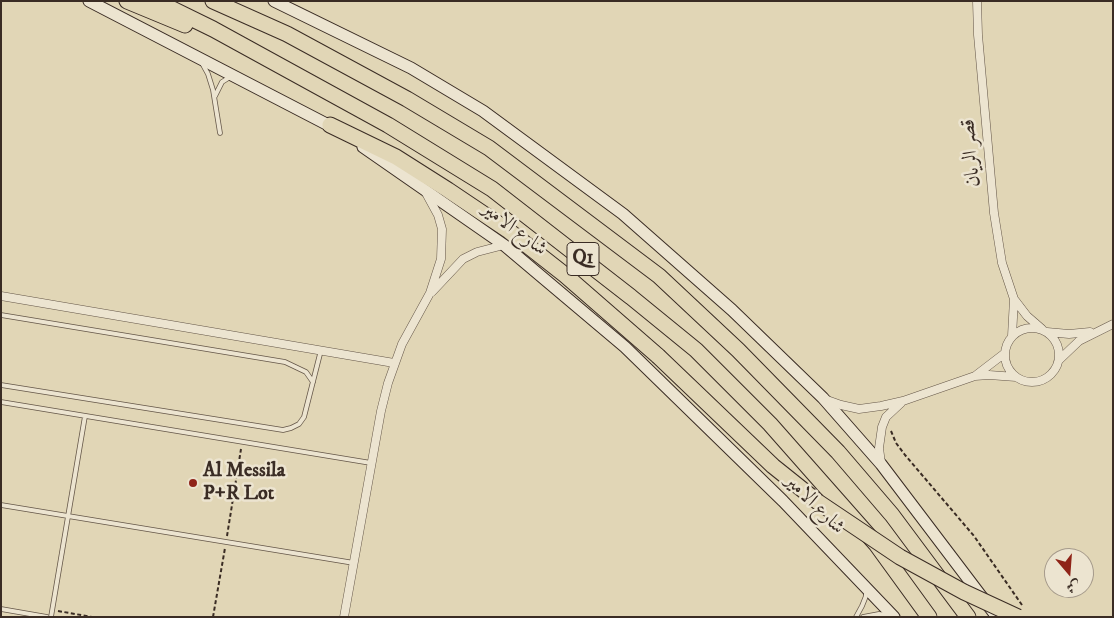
<!DOCTYPE html>
<html>
<head>
<meta charset="utf-8">
<style>
  body { margin:0 }
  #map { position:relative; width:1114px; height:618px; overflow:hidden; background:#e1d6b6; font-family:"IM FELL DW Pica",Amiri,serif }
  canvas { display:block }
  .frame { position:absolute; inset:0; border:2px solid #3a2c24; pointer-events:none }
  .north { position:absolute; left:1044px; top:548px; width:50px; height:50px; box-sizing:border-box; background:#ece4d0; border:1px solid #a59a8b; border-radius:50%; rotate:162deg; font-size:14px; font-weight:700; line-height:20px; text-align:center; color:#3a2c24 }
  .north::after { content:''; display:block; margin:auto; width:18px; height:22px; background:#8f2418; clip-path:polygon(50% 0,100% 100%,50% 72%,0 100%) }
</style>
</head>
<body>
<div id="map">
<canvas width="1114" height="618"></canvas>
<div class="frame"></div>
<div class="north">ش</div>
</div>
<script>
const c = document.querySelector('canvas').getContext('2d');
c.lineJoin = 'round';
function shape(rows) {
  const path = new Path2D();
  for (const r of rows) {
    if (r.length === 3) {
      path.moveTo(r[0] + r[2], r[1]);
      path.arc(r[0], r[1], r[2], 0, 2 * Math.PI);
      continue;
    }
    path.moveTo(r[0], r[1]);
    for (let i = 2; i < r.length; i += 2) path.lineTo(r[i], r[i + 1]);
  }
  return path;
}
function strokePath(path, color, width, dash) {
  c.strokeStyle = color;
  c.lineWidth = width;
  c.lineCap = dash ? 'butt' : 'round';
  c.setLineDash(dash || []);
  c.stroke(path);
}
function write(font, color, halo, rows, align = 'center') {
  c.font = font + ' "IM FELL DW Pica",Amiri,serif';
  c.lineWidth = 5;
  c.setLineDash([]);
  c.textBaseline = 'middle';
  c.strokeStyle = halo;
  c.fillStyle = color;
  for (const [text, x, y, turn = 0] of rows) {
    c.save();
    c.translate(x, y);
    c.rotate((+turn || 0) * Math.PI / 180);
    c.textAlign = isNaN(turn) ? turn : align;
    if (halo) c.strokeText(text, 0, 0);
    c.fillText(text, 0, 0);
    c.restore();
  }
}
const path = shape([
  [891,431,896,443,905,455,974,536,1022,605],
  [227,536,241,449],
  [58,611,92,617],
  [213,617,225,548]
]);
const lane = shape([
  [202,63,208,74,213,90,220,133],
  [215,96,222,82,230,77],
  [1,315,285,362,306,372,313,382],
  [1,385,283,430,291,428,299,424,304,417,321,350],
  [1,402,371,463],
  [1,505,354,563],
  [1,609,47,617],
  [51,617,85,416],
  [856,617,862,606,866,596,866,593],
  [863,617,879,614,888,615]
]);
const street = shape([
  [977,1,978,35,994,213,1002,263,1014,299,1027,316,1042,329],
  [432,292,463,259,477,252,504,245],
  [1,296,394,363],
  [1032,355,27],
  [1047,332,1069,334,1090,332],
  [1012,336,1014,299],
  [1059,360,1079,341,1113,324],
  [975,376,1005,353],
  [827,400,841,405,859,409,881,406,903,401,975,376,989,375,1016,377],
  [881,463,879,448,882,427,886,417,901,403],
  [344,617,381,411,388,383,402,344,430,293,441,259,442,229,438,215,426,193]
]);
const secondary = shape([
  [89,1,336,129],
  [274,1,411,68,483,111,623,214,732,310,823,398,881,464,997,617],
  [363,147,504,245,625,347,783,501,894,617]
]);
const highway = shape([
  [127,1,185,25],
  [156,1,213,29,388,125,492,189,631,297,696,350,770,424,876,544,929,617],
  [213,1,287,34,407,99,489,148,659,276,738,350,838,452,892,515,968,617],
  [330,125,396,157,448,190,509,231,565,275,658,356]
]);
const highwayBridge = shape([
  [658,356,773,466,818,502,900,557,964,592,1018,617]
]);
const markers = [
  [193,483,5,"#8f2418"]
];
const shields = [
  [583,259,32]
];
const shieldNames = [
  ["Q1",583,259]
];
const streetNames = [
  ["قصر الريان",972,153,-95],
  ["شارع الامير",514,230,37],
  ["شارع الامير",814,505,45]
];
const poiNames = [
  ["Al Messila",203,472],
  ["P+R Lot",203,495]
];
strokePath(lane, '#645648', 5.5);
strokePath(street, '#645648', 9);
strokePath(secondary, '#3a2c24', 13);
strokePath(highway, '#3a2c24', 17);
strokePath(path, '#3a2c24', 2, [4, 2.5]);
strokePath(lane, '#ece4d0', 4);
strokePath(street, '#ece4d0', 8);
strokePath(secondary, '#ece4d0', 11);
strokePath(highway, '#e1d6b6', 15);
strokePath(highwayBridge, '#3a2c24', 17, []);
strokePath(highwayBridge, '#e1d6b6', 15);
for (const [x, y, r, color] of markers) {
  const dot = new Path2D();
  dot.arc(x, y, r, 0, 2 * Math.PI);
  c.fillStyle = color;
  c.fill(dot);
  strokePath(dot, '#ece4d0', 2);
}
for (const [x, y, w] of shields) {
  const box = new Path2D();
  box.roundRect(x - w / 2, y - 16.5, w, 33, 4);
  c.fillStyle = '#ece4d0';
  c.fill(box);
  strokePath(box, '#3a2c24', 1);
}
write('bold 19px', '#3a2c24', null, shieldNames);
write('20px', '#3a2c24', '#ece4d0', streetNames);
write('bold 20px', '#3a2c24', '#ece4d0', poiNames, 'left');
</script>
</body>
</html>
